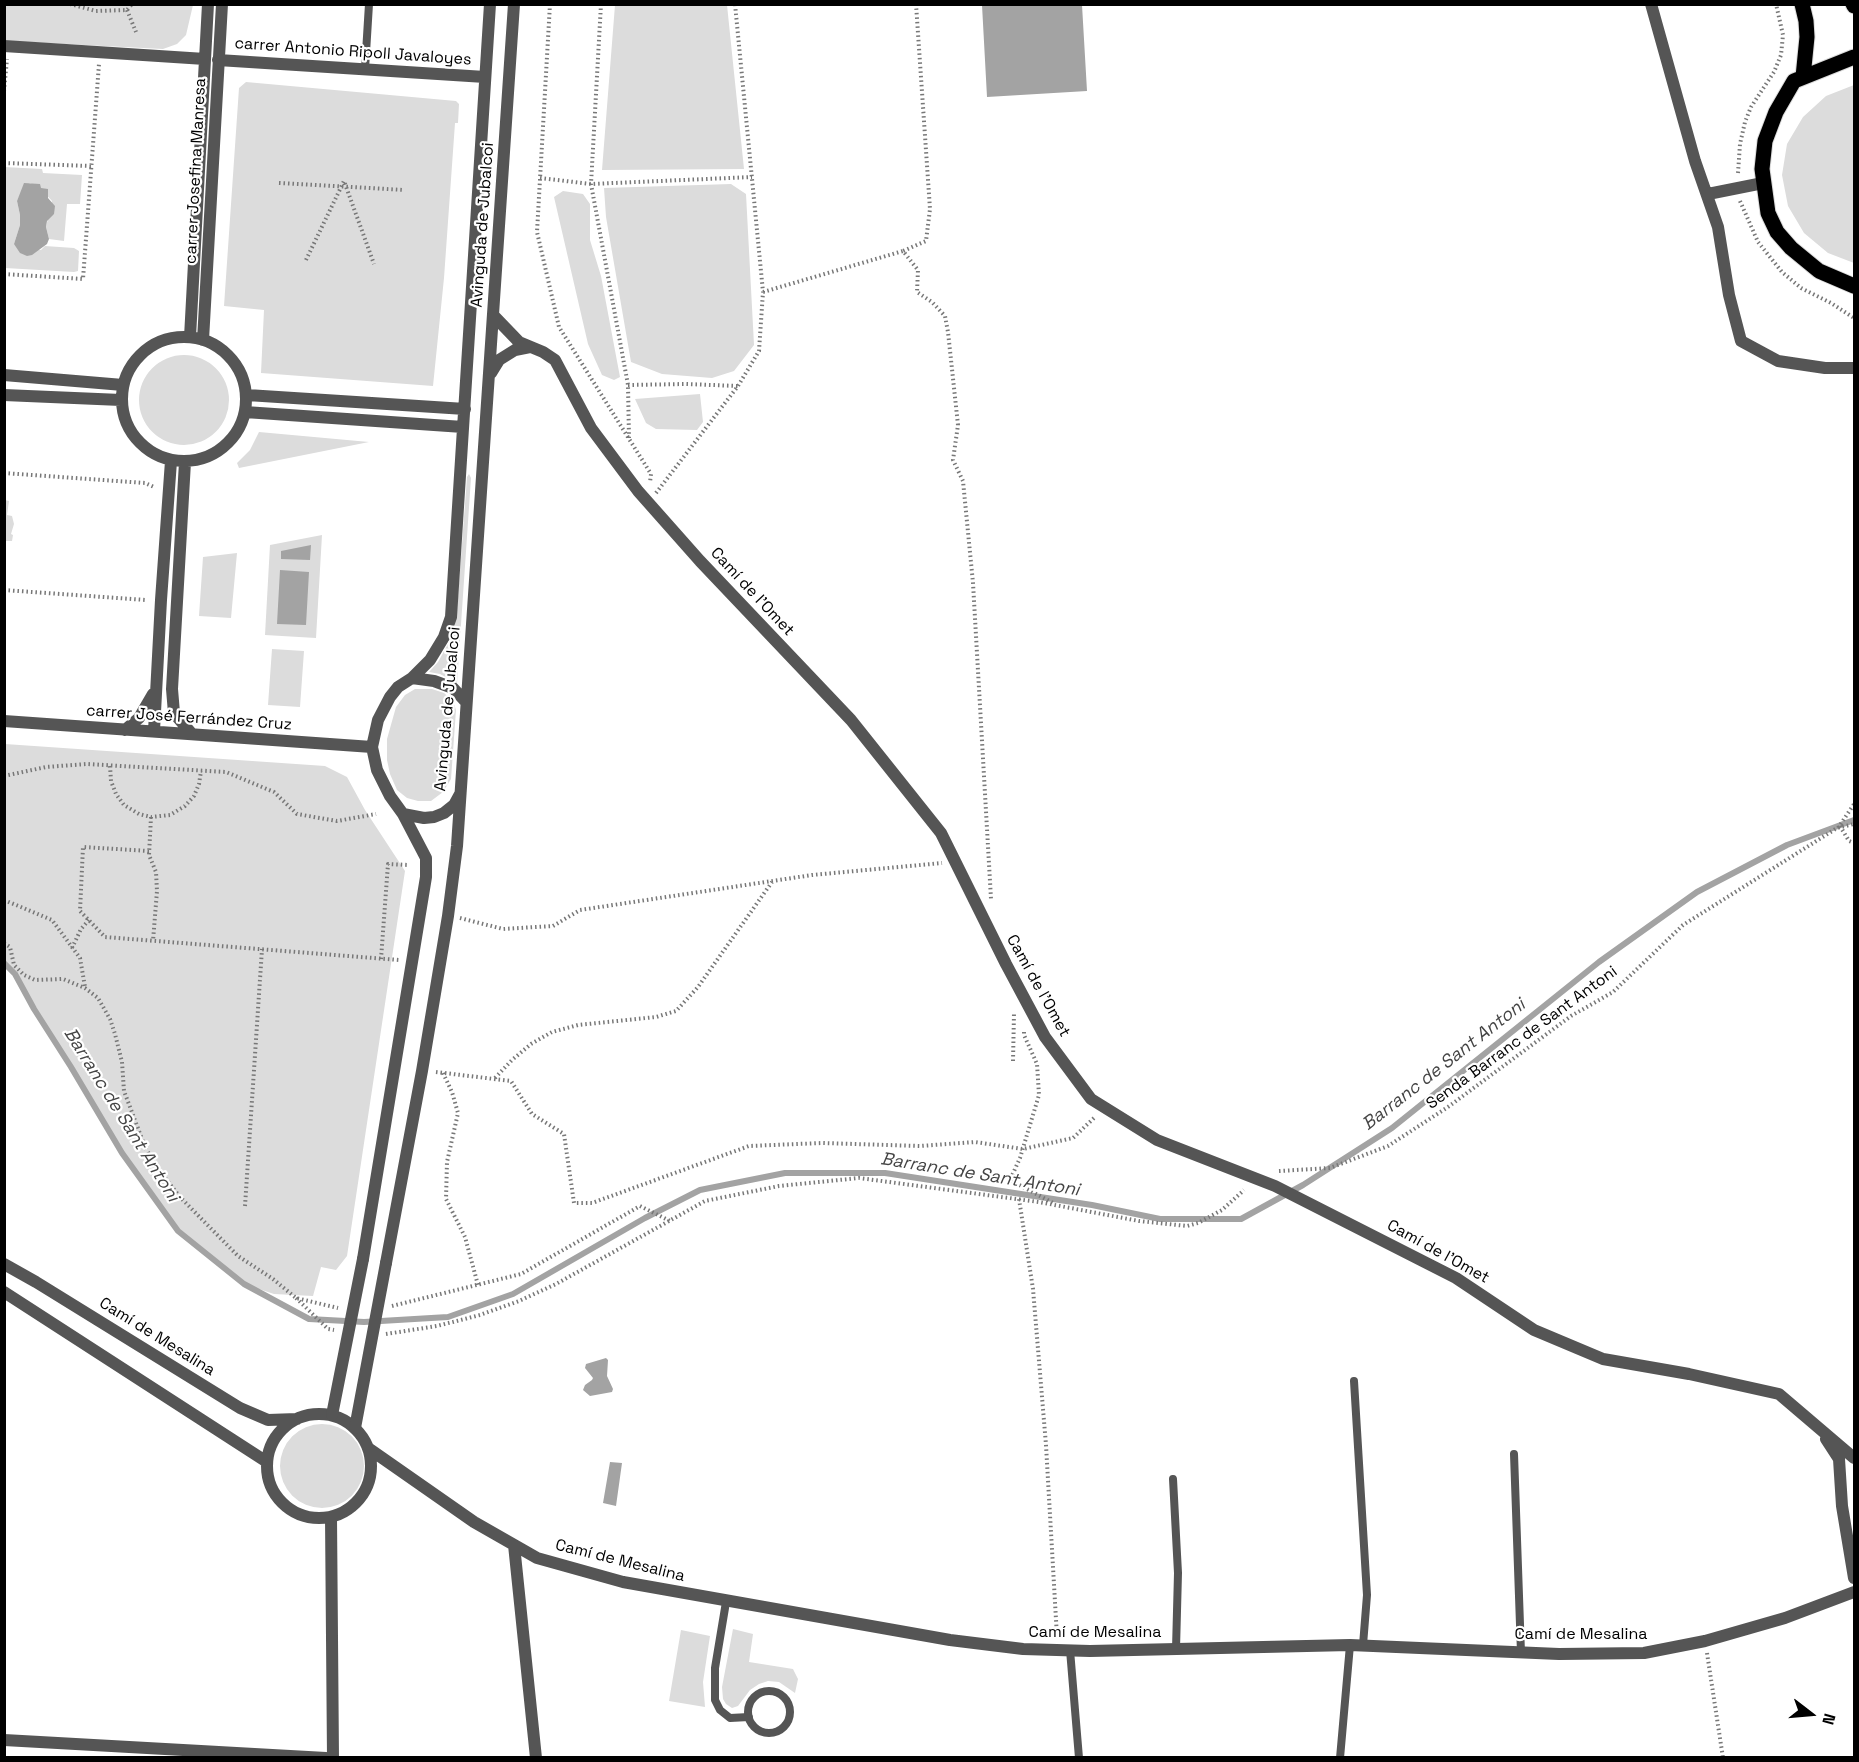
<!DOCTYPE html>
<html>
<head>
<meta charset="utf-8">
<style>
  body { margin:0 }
  #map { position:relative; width:1859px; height:1762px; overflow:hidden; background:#fff; font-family:"Space Grotesk",sans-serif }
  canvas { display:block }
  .frame { position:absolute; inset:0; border:6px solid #000; pointer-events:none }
  .north { position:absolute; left:1781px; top:1684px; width:60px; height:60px; -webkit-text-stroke:4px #fff; paint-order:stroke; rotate:106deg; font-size:16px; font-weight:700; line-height:24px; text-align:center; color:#000 }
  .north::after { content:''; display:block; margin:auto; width:21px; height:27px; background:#000; clip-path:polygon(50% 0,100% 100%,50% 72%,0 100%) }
</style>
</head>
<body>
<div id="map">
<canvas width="1859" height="1762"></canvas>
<div class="frame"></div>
<div class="north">N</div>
</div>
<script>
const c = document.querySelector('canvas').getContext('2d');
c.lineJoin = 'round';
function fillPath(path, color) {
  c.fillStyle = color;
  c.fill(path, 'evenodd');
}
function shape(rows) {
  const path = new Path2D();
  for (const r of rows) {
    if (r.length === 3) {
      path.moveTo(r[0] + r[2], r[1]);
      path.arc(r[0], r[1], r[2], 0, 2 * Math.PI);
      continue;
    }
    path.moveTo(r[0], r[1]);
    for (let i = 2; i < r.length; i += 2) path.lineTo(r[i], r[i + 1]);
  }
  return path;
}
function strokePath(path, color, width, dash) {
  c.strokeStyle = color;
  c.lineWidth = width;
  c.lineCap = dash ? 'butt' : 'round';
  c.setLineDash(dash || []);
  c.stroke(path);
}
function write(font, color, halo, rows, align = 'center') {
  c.font = font + ' "Space Grotesk",sans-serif';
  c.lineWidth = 4.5;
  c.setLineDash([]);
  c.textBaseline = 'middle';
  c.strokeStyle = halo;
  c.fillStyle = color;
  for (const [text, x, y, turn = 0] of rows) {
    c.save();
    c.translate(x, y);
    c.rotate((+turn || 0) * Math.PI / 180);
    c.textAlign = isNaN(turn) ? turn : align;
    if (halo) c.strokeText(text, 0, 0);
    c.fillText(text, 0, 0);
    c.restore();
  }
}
const green = shape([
  [4,5,193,5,186,35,177,44,163,49,5,41],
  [615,5,727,5,744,169,602,170],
  [246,82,456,101,459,104,458,123,455,123,444,278,433,386,261,373,264,310,224,306,239,88],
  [1854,85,1854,263,1828,253,1804,233,1788,206,1782,175,1787,144,1803,117,1826,96],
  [4,167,42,169,43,173,82,175,80,204,67,204,64,241,49,239,46,227,52,201,41,189,30,183,23,189,17,201,20,215,20,225,14,244,41,250,45,246,74,248,79,251,78,271,74,272,5,268],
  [731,184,746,194,754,345,734,371,712,378,662,374,631,362,606,217,604,188],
  [563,191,583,194,590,204,590,240,601,276,620,377,614,380,602,375,588,344,554,197],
  [184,400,45],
  [700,394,703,422,697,430,656,429,646,423,635,399],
  [259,432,369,442,239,468,237,463,250,450],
  [469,474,471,478,457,683,440,674,429,672,438,662,453,635,457,611,467,477],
  [5,500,9,501,7,515,12,516,14,524,11,534,13,535,12,541,5,541],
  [322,535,316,638,265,635,270,545],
  [237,553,231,618,199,616,203,557],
  [272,649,304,651,300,707,268,705],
  [415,689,432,689,444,693,453,701,456,710,451,779,443,792,431,801,418,801,407,798,397,790,390,774,387,760,387,739,396,707,405,695],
  [5,744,325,766,347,777,365,810,405,871,347,1256,336,1270,321,1267,313,1296,274,1294,244,1284,178,1231,122,1153,71,1067,34,1009,15,974,5,963],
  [322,1466,42],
  [733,1629,753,1634,749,1662,793,1669,798,1679,795,1693,779,1682,768,1681,759,1684,750,1690,738,1706,732,1708,726,1704,723,1699,722,1687],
  [681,1630,710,1636,703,1682,705,1707,669,1701]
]);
const water = shape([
  [982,5,1082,5,1087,91,987,97],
  [24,183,40,184,41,188,48,189,48,198,55,206,54,214,47,221,46,227,49,239,47,244,32,255,27,256,20,253,14,244,20,225,20,215,17,201],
  [311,545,310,560,281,559,281,551],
  [280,570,309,572,306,625,277,624],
  [606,1358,608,1360,607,1376,613,1389,612,1392,590,1396,583,1390,585,1385,592,1380,593,1378,585,1368,586,1364],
  [610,1462,622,1463,616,1506,603,1503]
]);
const stream = shape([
  [4,963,15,974,34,1009,71,1067,122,1153,178,1231,244,1284,309,1319,364,1322,448,1317,513,1294,645,1218,700,1190,785,1173,885,1173,1092,1205,1160,1219,1241,1219,1303,1185,1392,1128,1599,962,1697,892,1787,845,1854,820]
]);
const path = shape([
  [70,4,96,11,127,10,132,4],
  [550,4,537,232,559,327,651,474,650,482],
  [601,4,591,184,628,385,629,438],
  [916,4,930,209,926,241,903,251,918,270,917,292,932,302,945,316,948,332,958,425,953,460,963,481,973,583,991,899],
  [127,10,136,32],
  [4,91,7,59],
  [4,163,91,166],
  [1738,173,1740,144,1745,122,1751,107,1774,72,1781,55,1783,35,1776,4],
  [540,178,591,184,752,177],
  [279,183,404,190],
  [1740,201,1758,242,1782,272,1801,288,1831,303,1854,318],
  [306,260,344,181,374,264],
  [4,274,83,279,99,64],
  [763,292,903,251],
  [628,385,686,384,738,386],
  [4,473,145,483,154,487],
  [656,493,738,386,759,351,763,292,735,4],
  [4,590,146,600],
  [110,766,111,781,116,794,124,805,139,814,151,817,170,815,185,806,194,796,199,784,201,771],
  [4,776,46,767,87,764,226,772,274,792,297,814,337,821,376,814],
  [151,817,149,855,156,872,157,891,153,941],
  [1840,826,1849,841,1854,843],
  [1838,828,1854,804],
  [149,851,83,847,80,911,105,937,399,960],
  [4,900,52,920,80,958,85,987],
  [460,918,503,929,553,926,580,910,812,875,942,863],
  [4,943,10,947,14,965,24,975,35,980,63,979,85,988,98,998,110,1019,115,1034,122,1062,124,1091,145,1147,158,1169,180,1197,238,1256,273,1279,296,1298,338,1308],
  [72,948,81,929,89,920],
  [381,959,388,864,409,865],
  [1024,1032,1024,1035,1037,1064,1039,1095,1020,1158,1010,1180,1055,1204],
  [1013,1061,1014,1013],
  [436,1072,511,1081,532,1114,564,1134,574,1203,592,1203,749,1146,822,1143,920,1146,975,1142,1023,1149,1073,1138,1094,1118],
  [443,1073,452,1092,458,1113,447,1162,446,1199,465,1237,478,1285],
  [495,1078,512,1060,531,1044,552,1032,578,1025,656,1017,676,1011,698,987,772,882],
  [1279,1171,1330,1168,1388,1146,1448,1107,1571,1016,1613,992,1683,925,1837,828,1854,824],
  [1019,1199,1033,1289,1046,1445,1057,1637],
  [245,1206,262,949],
  [296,1298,328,1329,334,1330],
  [392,1306,521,1274,640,1206,670,1221],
  [386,1334,437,1326,480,1315,519,1301,556,1284,705,1201,779,1186,859,1178,1039,1202,1139,1221,1187,1226,1198,1223,1222,1210,1244,1190],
  [1707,1653,1723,1758]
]);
const service = shape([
  [365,69,369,4],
  [1354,1381,1367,1595,1363,1645],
  [1514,1454,1521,1653],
  [1173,1479,1178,1573,1176,1649],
  [726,1602,715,1668,715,1700,720,1710,730,1718,749,1717],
  [1070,1650,1079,1758],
  [769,1712,21],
  [1340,1758,1350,1645]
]);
const minor = shape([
  [1651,4,1695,161,1718,227,1729,295,1741,341,1778,361,1825,368,1854,368],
  [4,46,205,59],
  [218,60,485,77],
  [1708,194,1763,183],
  [493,315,519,342,543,352,555,360,591,428,638,491,700,561,851,720,941,833,1006,964,1045,1037,1091,1099,1157,1140,1275,1186,1456,1278,1534,1330,1603,1359,1689,1374,1779,1394,1854,1458],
  [184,399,62],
  [190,337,208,4],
  [203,340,222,4],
  [491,373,499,360,515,350,530,347],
  [4,375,123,385],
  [4,395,121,400],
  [247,395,465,409],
  [245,412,463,427],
  [185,462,172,689,174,713,191,733],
  [412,678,434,681,453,688,466,702],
  [4,721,372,747],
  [125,730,139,718,153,694],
  [154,731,161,600,171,461],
  [460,794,454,805,444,813,434,817,424,818,403,814,390,796,377,770,372,747,378,720,390,697,398,687,412,678,430,660,444,637,451,617,490,4],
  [363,1259,426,877,426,858,403,814],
  [386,1263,422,1071,448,916,457,846,514,4],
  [4,1264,36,1282,240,1408,268,1420,297,1419],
  [4,1292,267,1462],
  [319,1466,52],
  [1826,1439,1839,1459,1842,1506,1854,1578],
  [368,1448,474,1522,537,1558,623,1582,950,1640,1023,1649,1090,1651,1350,1645,1559,1654,1644,1653,1705,1641,1785,1618,1854,1592],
  [331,1517,333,1758],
  [514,1545,536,1758],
  [4,1740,326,1758]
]);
const primary = shape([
  [1802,4,1806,21,1807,37,1803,77],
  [1853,4,1854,6],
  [1854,57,1794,81,1776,112,1765,141,1762,169,1768,213,1777,232,1791,248,1819,271,1854,286]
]);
const minorBridge = shape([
  [332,1415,363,1259],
  [355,1428,386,1263]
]);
const streetNames = [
  ["carrer Antonio Ripoll Javaloyes",353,52,4],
  ["carrer Josefina Manresa",196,171,-87],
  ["Avinguda de Jubalcoi",483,225,-86],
  ["Camí de l'Omet",752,592,47],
  ["Avinguda de Jubalcoi",448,709,-85],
  ["carrer José Ferrández Cruz",189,718,4],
  ["Camí de l'Omet",1038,986,61],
  ["Senda Barranc de Sant Antoni",1522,1038,-36],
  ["Camí de l'Omet",1438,1252,29],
  ["Camí de Mesalina",157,1337,32],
  ["Camí de Mesalina",620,1561,14],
  ["Camí de Mesalina",1095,1633],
  ["Camí de Mesalina",1581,1635]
];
const waterNames = [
  ["Barranc de Sant Antoni",1444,1065,-38],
  ["Barranc de Sant Antoni",121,1115,58],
  ["Barranc de Sant Antoni",980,1175,9]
];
fillPath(green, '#dcdcdc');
fillPath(water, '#a3a3a3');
strokePath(stream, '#a3a3a3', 6);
strokePath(primary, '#dbdbdb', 17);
strokePath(path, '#777', 4, [1.5, 3]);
strokePath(service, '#555', 8);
strokePath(minor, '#555', 12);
strokePath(primary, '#000', 15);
strokePath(minorBridge, '#555', 12);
write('16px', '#000', '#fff', streetNames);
write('italic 18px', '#444', '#fff', waterNames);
</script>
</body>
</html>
